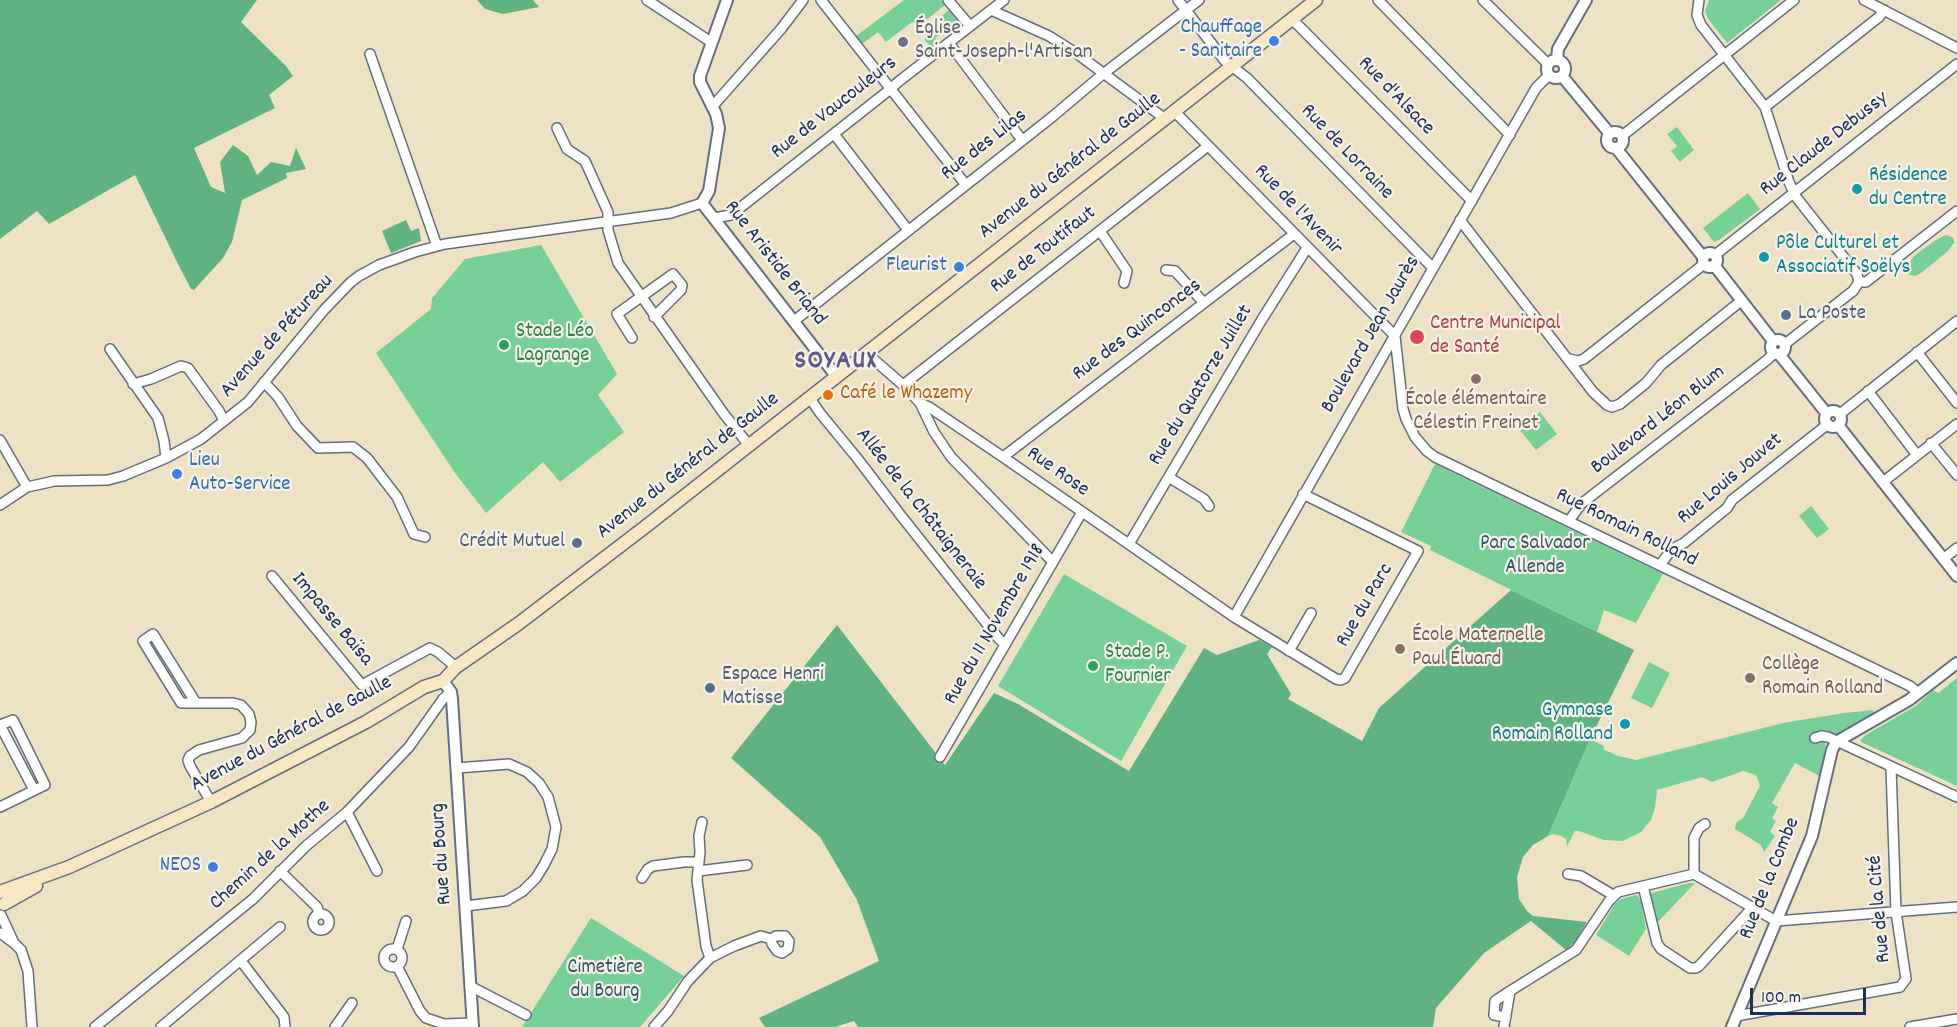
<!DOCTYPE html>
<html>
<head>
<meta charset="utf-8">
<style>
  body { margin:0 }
  #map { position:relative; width:1957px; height:1027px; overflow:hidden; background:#ede3c4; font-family:Dekko,sans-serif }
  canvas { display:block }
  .scale { position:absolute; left:1750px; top:988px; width:116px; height:27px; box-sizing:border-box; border:3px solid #1b2f5e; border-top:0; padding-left:8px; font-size:18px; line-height:21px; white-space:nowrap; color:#1b2f5e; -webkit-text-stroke:4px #f7f3e8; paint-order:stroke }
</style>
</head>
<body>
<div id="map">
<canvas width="1957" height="1027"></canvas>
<div class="scale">100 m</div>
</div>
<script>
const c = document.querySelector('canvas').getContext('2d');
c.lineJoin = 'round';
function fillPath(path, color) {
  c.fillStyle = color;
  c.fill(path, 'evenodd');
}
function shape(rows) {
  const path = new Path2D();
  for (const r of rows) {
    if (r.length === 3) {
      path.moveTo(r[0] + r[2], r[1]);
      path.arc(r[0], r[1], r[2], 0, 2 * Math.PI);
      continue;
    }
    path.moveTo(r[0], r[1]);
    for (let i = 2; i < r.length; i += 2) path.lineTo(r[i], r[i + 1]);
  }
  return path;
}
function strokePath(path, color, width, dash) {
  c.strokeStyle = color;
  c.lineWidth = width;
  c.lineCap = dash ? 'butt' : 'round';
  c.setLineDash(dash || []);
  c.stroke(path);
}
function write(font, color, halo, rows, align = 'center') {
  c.font = font + ' Dekko,sans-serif';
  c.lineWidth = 4.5;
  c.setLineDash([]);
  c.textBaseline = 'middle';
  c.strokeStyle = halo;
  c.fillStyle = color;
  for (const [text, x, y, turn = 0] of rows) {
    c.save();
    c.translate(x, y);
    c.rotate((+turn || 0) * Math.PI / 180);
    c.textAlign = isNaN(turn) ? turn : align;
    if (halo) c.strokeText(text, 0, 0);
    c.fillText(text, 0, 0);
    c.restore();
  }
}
const green = shape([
  [904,0,941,0,945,5,921,24,912,22,886,42,878,32,862,44,856,36],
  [1709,0,1781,0,1727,43,1708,19,1705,11],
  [949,10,960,23,960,28,953,34,948,28,935,38,939,44,932,48,925,40,925,30],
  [1677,127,1694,150,1680,162,1671,151,1677,146,1667,134],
  [1748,193,1760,209,1719,240,1714,242,1703,228],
  [1946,235,1952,237,1954,240,1954,243,1947,252,1921,273,1915,276,1907,274,1906,267,1914,256,1937,239],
  [541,245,617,374,598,395,624,432,560,482,543,462,486,513,455,473,376,353,431,309,432,298,465,259],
  [1540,412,1557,434,1536,450,1519,429],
  [1435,464,1663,574,1636,623,1604,610,1597,632,1430,550,1431,546,1401,532],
  [1811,506,1829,529,1817,538,1799,516],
  [1064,574,1187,646,1121,761,998,686],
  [1649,662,1670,673,1652,708,1631,698],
  [1957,678,1957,786,1861,742,1861,740,1864,736,1916,706,1933,690,1938,693],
  [1873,710,1873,714,1826,741,1821,777,1795,763,1772,803,1778,807,1772,818,1776,821,1770,832,1775,836,1764,852,1761,845,1735,829,1736,823,1743,818,1760,786,1756,775,1743,771,1712,782,1702,777,1657,790,1655,808,1651,820,1641,832,1623,841,1604,840,1579,831,1575,831,1567,846,1566,839,1561,836,1553,834,1548,836,1590,739,1604,746,1603,749,1618,756,1636,760,1783,723,1844,713],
  [1689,883,1695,883,1656,924,1648,894],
  [1637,895,1641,902,1646,929,1629,956,1596,935,1615,904,1621,899],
  [591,918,684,976,640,1027,522,1027]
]);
const forest = shape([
  [0,0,257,0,241,22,286,66,293,76,269,95,275,108,194,148,211,187,225,193,220,162,233,145,248,156,257,175,271,162,290,166,296,148,306,169,286,173,287,178,242,200,232,242,223,258,194,290,191,289,178,264,135,175,49,224,37,211,0,239],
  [477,0,533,0,539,7,503,14,485,9],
  [406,220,411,231,419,228,421,241,391,253,382,231],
  [1511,590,1634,650,1590,739,1548,836,1533,845,1523,857,1517,877,1519,899,1527,911,1533,916,1587,922,1574,943,1566,950,1531,921,1484,953,1436,1008,1433,1027,858,1027,854,1021,835,1027,765,1027,759,1018,879,961,857,900,820,837,731,758,837,625,945,765,994,693,1018,704,1129,771,1204,648,1217,655,1259,640,1272,647,1267,654,1291,694,1288,699,1362,741,1379,708]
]);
const minor = shape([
  [647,0,711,42],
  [821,0,966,185],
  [948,0,970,26],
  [1178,0,1225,61,1247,78,1433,268],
  [1378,0,1510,135],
  [1483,0,1548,64],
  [1699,0,1697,15,1701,25,1765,107,1789,182,1796,197,1857,274,1859,282],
  [1864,0,1957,48],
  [991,10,1049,36,1076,53,1164,118],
  [1292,19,1472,201],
  [949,43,1022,140],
  [370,54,437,246],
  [712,107,781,29,803,0],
  [1765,107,1879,17,1884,10],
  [1174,111,1395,336],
  [557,128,567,149,585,161,608,212,608,230,618,263,724,414,748,444],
  [834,134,908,230],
  [1622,136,1794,0],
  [714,218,731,215,888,91,898,82,1004,0],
  [1460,220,1593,392,1607,405,1612,407,1620,404,1646,383,1661,365,1741,301],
  [1100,231,1127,271,1124,283],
  [1715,255,1957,64],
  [1166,270,1175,271,1204,303],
  [794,321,1052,117,1103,74,1199,0],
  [1395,336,1403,409,1406,419,1415,437,1427,451,1435,457,1910,686,1918,693],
  [632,338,617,314,673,274,682,285,681,290,654,317],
  [1785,344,1853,291,1859,282,1866,282,1957,211],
  [110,349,158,418,164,441,166,458],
  [867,351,872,358,903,385,920,403,929,407,1003,457,1234,617,1336,679,1341,680,1345,678,1418,551,1303,494],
  [1917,352,1957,403],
  [1569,359,1578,361,1584,359,1704,264],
  [264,382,278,397,297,426,318,448,353,447,367,458,397,497,414,534,425,537],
  [133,384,151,379,181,366,188,368,219,411,224,421],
  [903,385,1208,146],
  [1868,391,1917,455],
  [809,397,820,413,857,458,902,517,999,639,1005,644],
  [920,403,934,432,951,457,1053,562],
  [1840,414,1957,321],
  [0,440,27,487],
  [1931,443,1957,475],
  [1003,457,1294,234],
  [1170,478,1204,499,1209,506],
  [1883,482,1957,424],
  [0,505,27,487,41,484,54,481,108,480,123,476,166,458,201,439,248,402,324,310,351,282,359,276,379,265,415,252,445,244,671,213,702,203],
  [1569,521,1581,504,1767,360,1774,353],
  [1129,544,1261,321,1307,248],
  [1943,559,1957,548],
  [1660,565,1672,549,1684,543,1727,508,1732,500,1828,424],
  [272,576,362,685,430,648,438,652,456,667],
  [1234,617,1536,88,1549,75],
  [1289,651,1311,613],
  [196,703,153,634,143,641,181,703,233,703,241,705,249,714,251,722,250,730,242,738,199,750,190,756,188,760,190,766,211,802],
  [1815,738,1821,736,1828,737,1957,797],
  [940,757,1082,512],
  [457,768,509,764,527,772,539,783,548,797,556,827,552,849,544,865,536,878,523,891,506,901,466,906],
  [0,807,45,785,13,720,0,725,34,790],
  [347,812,377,871],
  [702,822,699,836,700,852,697,880,706,946,710,958],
  [280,871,317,907,319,914],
  [698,871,747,865],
  [1568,874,1581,876,1613,895],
  [1694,874,1694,838,1699,828,1705,824],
  [642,878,648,869,653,866,684,862,699,862],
  [1643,886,1657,943,1661,949,1690,968,1696,968,1699,966,1753,907],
  [321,922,8],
  [1,915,13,941],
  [0,933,14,943,21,950,28,971,32,1027],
  [393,958,9],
  [397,949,406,921],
  [241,961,284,1017,285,1027],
  [397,966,420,1011,426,1018,444,1024,473,1023],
  [470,986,526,1015],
  [1736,1016,1900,987,1906,979,1896,912,1891,768],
  [1506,1017,1494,1015,1495,1001,1510,991],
  [95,1027,253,899,306,846,347,812,409,747,443,699,451,692],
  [161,1027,280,927],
  [335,1027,352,1003],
  [654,1027,668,1011,688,981,710,958,734,946,761,936,771,939,776,936,785,936,789,941,788,949,782,953,777,951,772,944,771,939],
  [1504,1027,1510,991,1576,950,1609,901,1618,892,1694,874,1776,921,1957,907],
  [1910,1027,1957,1019]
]);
const tertiary = shape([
  [727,0,700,76,700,82,716,114,719,128,709,191,702,203,836,376],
  [1556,69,9],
  [1557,60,1558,49,1586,0],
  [1562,76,1610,134],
  [1615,140,8],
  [1616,148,1703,257],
  [1710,260,7],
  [1714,265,1773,341],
  [1778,347,7],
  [1779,354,1827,414],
  [1833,419,8],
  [1838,425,1957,576],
  [443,681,451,692,452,699,473,1027],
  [1732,1027,1812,836,1832,750,1836,742,1909,700,1957,663]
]);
const secondary = shape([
  [0,892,69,867,211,802,366,722,424,687,443,681,456,667,518,624,645,527,1316,0],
  [4,904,36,886]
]);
const markers = [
  [1274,41,6,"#3f7fe0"],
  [903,42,6,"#6b7280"],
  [1857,189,6,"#0f9aa8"],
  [1764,257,6,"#0f9aa8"],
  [959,267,6,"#3f7fe0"],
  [1786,315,6,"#5c6f8a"],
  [1417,337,8,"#e0444e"],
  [504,345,6,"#2e9e5b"],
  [1476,379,6,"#8d6e63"],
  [828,395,6,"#e8710a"],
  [177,474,6,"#3f7fe0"],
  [577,543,6,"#5c6f8a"],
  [1400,649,6,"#8d6e63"],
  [1093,666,6,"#2e9e5b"],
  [1750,678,6,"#8d6e63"],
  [710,688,6,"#5c6f8a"],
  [1625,724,6,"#0f9aa8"],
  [213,867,6,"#3f7fe0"]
];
const shopNames = [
  ["Chauffage",1262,29],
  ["- Sanitaire",1262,53],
  ["Fleurist",947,267],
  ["Lieu",189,462,"left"],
  ["Auto-Service",189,486,"left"],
  ["NEOS",201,867]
];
const worshipNames = [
  ["Église",915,30],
  ["Saint-Joseph-l'Artisan",915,54]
];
const streetNames = [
  ["Rue d'Alsace",1395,97,46],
  ["Rue de Vaucouleurs",835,109,-38],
  ["Rue Claude Debussy",1825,145,-38],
  ["Rue des Lilas",985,146,-38],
  ["Rue de Lorraine",1346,153,46],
  ["Avenue du Général de Gaulle",1071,167,-38],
  ["Rue de l'Avenir",1297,211,46],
  ["Rue de Toutifaut",1044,251,-38],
  ["Rue Aristide Briand",774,264,52],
  ["Rue des Quinconces",1138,331,-37],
  ["Boulevard Jean Jaurès",1372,335,-60],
  ["Avenue de Pétureau",278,337,-48],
  ["Rue du Quatorze Juillet",1202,386,-59],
  ["Boulevard Léon Blum",1659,421,-38],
  ["Avenue du Général de Gaulle",689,467,-38],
  ["Rue Rose",1057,473,35],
  ["Rue Louis Jouvet",1731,480,-40],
  ["Allée de la Châtaigneraie",920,510,52],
  ["Rue Romain Rolland",1626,529,26],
  ["Rue du Parc",1366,606,-60],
  ["Impasse Baïsa",331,620,50],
  ["Rue du 11 Novembre 1918",996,625,-60],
  ["Avenue du Général de Gaulle",292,735,-28],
  ["Rue du Bourg",443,854,-94],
  ["Chemin de la Mothe",271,856,-42],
  ["Rue de la Combe",1771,879,-68],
  ["Rue de la Cité",1881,909,-95]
];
const cultureNames = [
  ["Résidence",1869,177],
  ["du Centre",1869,201],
  ["Pôle Culturel et",1776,245],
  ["Associatif Soëlys",1776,269],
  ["Gymnase",1613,712,"right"],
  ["Romain Rolland",1613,736,"right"]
];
const serviceNames = [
  ["La Poste",1798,315],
  ["Crédit Mutuel",565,543,"right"],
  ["Espace Henri",722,676],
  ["Matisse",722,700]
];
const healthNames = [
  ["Centre Municipal",1430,325],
  ["de Santé",1430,349]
];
const leisureNames = [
  ["Stade Léo",516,333],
  ["Lagrange",516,357],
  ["Stade P.",1105,654],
  ["Fournier",1105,678]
];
const foodNames = [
  ["Café le Whazemy",840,395]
];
const educationNames = [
  ["École élémentaire",1476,401,"center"],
  ["Célestin Freinet",1476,425,"center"],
  ["École Maternelle",1412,637],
  ["Paul Éluard",1412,661],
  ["Collège",1762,666],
  ["Romain Rolland",1762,690]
];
const parkNames = [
  ["Parc Salvador",1535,545],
  ["Allende",1535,569],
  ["Cimetière",605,969],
  ["du Bourg",605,993]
];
const districtNames = [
  ["SOYAUX",836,363]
];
fillPath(green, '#76d098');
fillPath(forest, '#60b280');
strokePath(minor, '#646e82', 12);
strokePath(tertiary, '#646e82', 14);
strokePath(secondary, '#646e82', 15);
strokePath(minor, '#fff', 9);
strokePath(tertiary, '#fff', 10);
strokePath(secondary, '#f9e7c3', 12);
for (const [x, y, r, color] of markers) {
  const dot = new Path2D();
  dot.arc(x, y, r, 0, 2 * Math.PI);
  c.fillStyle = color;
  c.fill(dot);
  strokePath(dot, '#f7f3e8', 2);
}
write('21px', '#366cbe', '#f7f3e8', shopNames, 'right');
write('21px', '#5b616d', '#f7f3e8', worshipNames, 'left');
write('21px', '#1b2f5e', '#f7f3e8', streetNames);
write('21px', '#0d838f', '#f7f3e8', cultureNames, 'left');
write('21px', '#4e5e75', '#f7f3e8', serviceNames, 'left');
write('21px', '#be3a42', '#f7f3e8', healthNames, 'left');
write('21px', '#27864d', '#f7f3e8', leisureNames, 'left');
write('21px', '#c56008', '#f7f3e8', foodNames, 'left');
write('21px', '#785e54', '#f7f3e8', educationNames, 'left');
write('21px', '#32576c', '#f7f3e8', parkNames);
c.letterSpacing = '1.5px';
write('bold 27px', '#5f5a8a', '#f7f3e8', districtNames);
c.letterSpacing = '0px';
</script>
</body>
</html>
